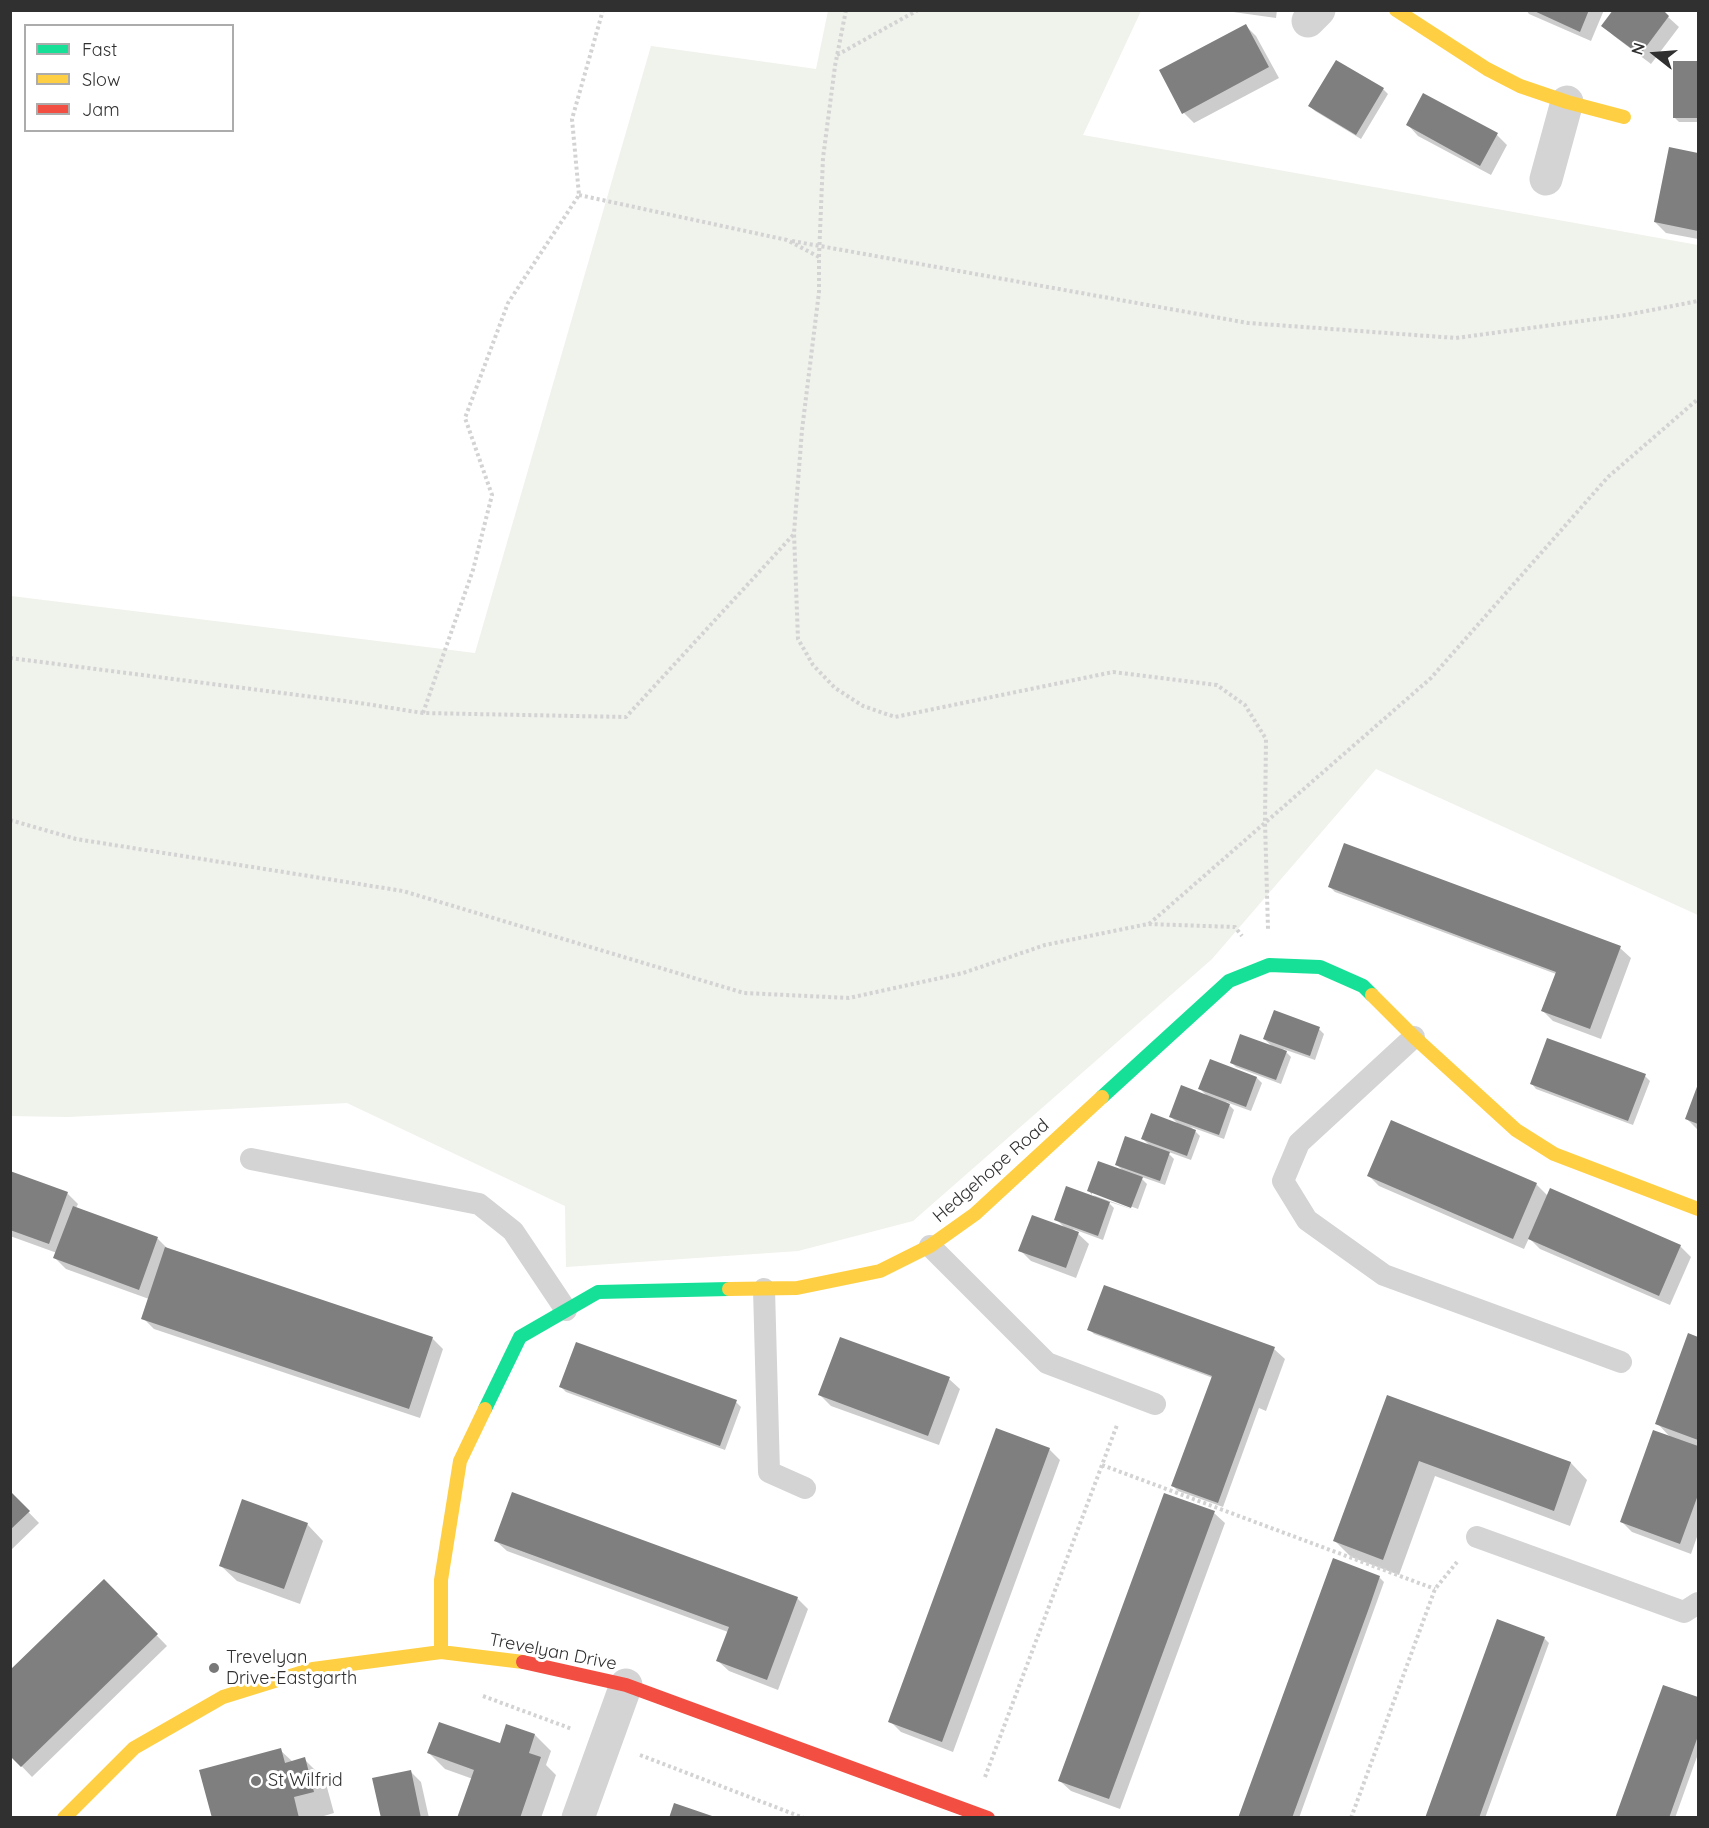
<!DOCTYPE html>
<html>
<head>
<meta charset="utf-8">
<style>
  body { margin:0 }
  #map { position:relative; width:1709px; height:1828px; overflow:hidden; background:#fff; font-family:Quicksand,sans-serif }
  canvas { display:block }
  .frame { position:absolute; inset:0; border:12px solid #303030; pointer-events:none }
  .legend { position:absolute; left:24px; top:24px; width:210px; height:108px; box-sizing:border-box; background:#fff; border:2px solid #acacac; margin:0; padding:8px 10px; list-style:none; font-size:18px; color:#303030 }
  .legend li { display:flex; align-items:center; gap:12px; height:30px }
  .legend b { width:30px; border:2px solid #acacac }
  .north { position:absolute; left:1625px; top:24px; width:60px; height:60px; -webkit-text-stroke:4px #fff; paint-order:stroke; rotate:287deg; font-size:16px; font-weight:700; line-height:24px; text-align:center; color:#303030 }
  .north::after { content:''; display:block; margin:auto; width:21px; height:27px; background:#303030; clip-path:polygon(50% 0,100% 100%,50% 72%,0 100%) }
</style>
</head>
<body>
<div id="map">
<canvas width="1709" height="1828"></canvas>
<div class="frame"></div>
<ul class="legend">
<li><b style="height:8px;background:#16e098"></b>Fast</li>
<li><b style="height:8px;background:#ffcf43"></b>Slow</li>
<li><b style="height:8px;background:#f24e42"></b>Jam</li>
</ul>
<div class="north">N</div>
</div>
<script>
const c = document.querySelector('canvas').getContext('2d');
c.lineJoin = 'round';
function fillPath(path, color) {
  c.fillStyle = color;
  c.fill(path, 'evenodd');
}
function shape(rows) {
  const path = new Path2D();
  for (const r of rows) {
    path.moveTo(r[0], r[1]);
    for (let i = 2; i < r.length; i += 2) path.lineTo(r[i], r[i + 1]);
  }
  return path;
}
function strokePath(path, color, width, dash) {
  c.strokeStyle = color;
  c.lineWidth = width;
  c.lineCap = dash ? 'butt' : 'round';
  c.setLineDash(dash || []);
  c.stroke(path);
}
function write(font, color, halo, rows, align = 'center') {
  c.font = font + ' Quicksand,sans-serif';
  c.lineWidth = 6;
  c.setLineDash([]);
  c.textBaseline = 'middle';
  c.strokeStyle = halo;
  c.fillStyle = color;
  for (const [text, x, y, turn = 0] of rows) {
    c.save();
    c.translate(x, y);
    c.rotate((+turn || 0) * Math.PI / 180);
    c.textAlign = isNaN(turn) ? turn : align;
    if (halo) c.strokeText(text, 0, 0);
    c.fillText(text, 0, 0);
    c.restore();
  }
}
const green = shape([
  [828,11,1141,11,1083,135,1698,245,1698,915,1376,769,1212,959,913,1221,798,1251,566,1267,565,1206,347,1103,68,1117,11,1116,11,596,475,653,651,46,816,69]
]);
const shadow = shape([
  [1219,10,1277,10,1276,18],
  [1526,10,1604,10,1591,41,1529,14],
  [1668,17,1679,27,1651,64,1614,36,1603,26],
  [1246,26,1256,36,1279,78,1194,123,1184,113],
  [1337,62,1383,89,1388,94,1361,139,1315,111,1310,106],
  [1675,63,1698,63,1698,122,1679,122,1674,117],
  [1408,125,1497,135,1507,145,1491,175,1418,136],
  [1670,149,1698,154,1698,239,1666,233,1655,222],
  [1330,887,1620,948,1631,958,1601,1039,1553,1021,1543,1011,1556,974,1335,892],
  [1319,1029,1324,1034,1315,1060,1283,1049,1291,1057,1281,1084,1236,1067,1231,1062,1273,1047,1264,1039],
  [1211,1061,1257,1078,1262,1083,1251,1111,1226,1102,1234,1110,1224,1139,1191,1127,1200,1136,1191,1160,1166,1151,1174,1159,1165,1185,1139,1176,1147,1184,1138,1209,1092,1192,1092,1195,1089,1191,1124,1172,1116,1164,1151,1147,1143,1139,1179,1125,1171,1117,1208,1097,1200,1089],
  [1645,1076,1650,1081,1633,1125,1536,1089,1532,1084],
  [1698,1088,1698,1130,1687,1119],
  [10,1172,67,1193,78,1204,76,1208,158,1239,168,1249,432,1338,443,1349,420,1418,154,1329,143,1318,149,1299,66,1269,55,1258,57,1253,10,1236],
  [1369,1176,1536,1184,1548,1196,1680,1246,1691,1257,1670,1305,1540,1249,1529,1238,1524,1249,1379,1186],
  [1093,1195,1137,1211,1107,1201,1114,1208,1103,1240,1073,1229,1089,1244,1076,1278,1031,1261,1020,1250,1066,1229,1056,1219,1096,1198],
  [1089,1329,1274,1349,1285,1359,1266,1411,1259,1408,1223,1507,1178,1491,1173,1486,1213,1378,1094,1334],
  [1689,1335,1698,1339,1698,1534,1691,1554,1632,1532,1621,1521,1671,1438,1657,1423],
  [949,1379,960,1389,939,1445,831,1406,820,1395],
  [561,1387,736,1402,741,1407,725,1450,566,1392],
  [1388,1396,1571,1463,1587,1480,1570,1526,1435,1476,1399,1575,1351,1557,1335,1541],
  [1049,1449,1060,1460,953,1752,901,1732,890,1721],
  [10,1493,39,1523,10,1551],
  [1214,1513,1225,1523,1120,1809,1071,1791,1060,1781],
  [307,1524,323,1541,300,1604,237,1581,220,1565],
  [496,1541,797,1598,808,1609,778,1690,729,1671,718,1661,728,1632,507,1551],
  [1379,1577,1384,1582,1299,1818,1240,1818],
  [104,1581,167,1646,32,1777,10,1754],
  [1544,1638,1549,1643,1485,1818,1427,1818],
  [1664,1686,1698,1699,1698,1754,1675,1818,1616,1818],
  [535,1735,551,1751,546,1765,556,1775,541,1818,459,1818,473,1779,445,1769,429,1753,501,1745],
  [280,1750,293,1762,304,1759,325,1780,334,1813,317,1818,213,1818],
  [411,1772,421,1782,429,1818,382,1818]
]);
const building = shape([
  [1532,10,1589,10,1580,32],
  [1613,10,1663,10,1669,16,1640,55,1601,26],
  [1246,24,1269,67,1182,114,1159,70],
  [1336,60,1384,88,1356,135,1308,106],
  [1673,61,1698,61,1698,118,1673,118],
  [1423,93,1498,133,1480,166,1406,125],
  [1669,147,1698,153,1698,231,1654,222],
  [1344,843,1621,946,1590,1029,1541,1011,1556,972,1328,887],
  [1274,1010,1320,1027,1310,1056,1263,1039],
  [1240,1034,1287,1051,1276,1080,1230,1063],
  [1547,1038,1646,1074,1628,1121,1530,1084],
  [1210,1059,1257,1077,1246,1107,1198,1089],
  [1698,1084,1698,1124,1685,1119],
  [1181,1085,1230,1104,1219,1135,1169,1117],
  [1151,1113,1196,1130,1187,1156,1141,1139],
  [1391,1120,1537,1183,1513,1239,1367,1176],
  [1125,1136,1170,1152,1160,1181,1115,1165],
  [1098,1161,1143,1177,1131,1208,1087,1191],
  [10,1171,68,1192,49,1244,10,1230],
  [1066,1186,1110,1202,1098,1236,1054,1220],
  [1550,1188,1681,1245,1659,1296,1528,1239],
  [73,1206,158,1237,139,1290,53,1258],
  [1032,1215,1079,1232,1066,1268,1018,1251],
  [165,1247,433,1337,409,1409,141,1319],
  [1104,1285,1275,1347,1218,1503,1171,1486,1212,1376,1087,1330],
  [1688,1333,1698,1337,1698,1440,1655,1424],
  [840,1337,950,1377,928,1436,818,1395],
  [576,1342,737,1400,720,1446,559,1387],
  [1387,1395,1571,1462,1554,1511,1419,1461,1383,1560,1333,1541],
  [996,1428,1050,1448,942,1742,888,1722],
  [1653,1430,1698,1446,1698,1495,1680,1544,1620,1522],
  [10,1491,30,1511,10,1530],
  [512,1492,798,1597,767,1680,716,1661,729,1627,494,1541],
  [1164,1493,1215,1511,1109,1799,1058,1781],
  [242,1499,308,1523,284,1589,219,1566],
  [1333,1558,1380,1576,1369,1608,1292,1818,1238,1818],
  [104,1579,158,1634,21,1767,10,1756,10,1670],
  [1497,1619,1545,1637,1510,1732,1479,1818,1425,1818],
  [1663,1685,1698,1697,1698,1736,1669,1818,1615,1818],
  [439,1722,500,1743,506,1724,535,1734,529,1753,541,1757,520,1818,457,1818,474,1770,427,1753],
  [281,1748,285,1763,305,1757,314,1792,294,1797,299,1818,212,1818,199,1770],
  [411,1770,421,1818,381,1818,372,1778],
  [674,1803,715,1817,715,1818,669,1818]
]);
const path = shape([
  [837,55,918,10],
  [579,195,787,240,819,257,819,292,802,430,794,533,798,639,813,665,835,688,863,706,895,717,1113,672,1217,685,1245,705,1266,739,1265,822,1268,929],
  [792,241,1248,323,1456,338,1626,315,1698,301],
  [819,257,823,158,835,66,846,10],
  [10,658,360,703,423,713,626,717,794,534],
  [423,713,473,570,492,495,465,418,508,303,579,195,572,119,603,10],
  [10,820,76,839,403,891,744,993,849,998,963,973,1045,945,1148,924,1235,927,1242,936],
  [1149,924,1431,678,1608,477,1698,399],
  [1102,1465,1435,1589],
  [483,1696,572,1729],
  [640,1755,804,1818],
  [985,1777,1117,1425],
  [1351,1818,1435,1589,1457,1562]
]);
const lane = shape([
  [1414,1037,1299,1143,1283,1181,1307,1220,1384,1275,1621,1362],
  [251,1159,479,1204,513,1231,566,1310],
  [930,1246,1047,1363,1155,1404],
  [764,1289,769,1472,805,1488],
  [1477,1537,1684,1612,1698,1603]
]);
const street = shape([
  [1308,21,1319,10],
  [1546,179,1567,102],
  [578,1818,626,1685]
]);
const fast = shape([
  [1102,1097,1229,981,1269,965,1320,967,1363,986,1372,995],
  [485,1409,520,1337,598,1292,729,1289]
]);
const slow = shape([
  [1396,10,1487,69,1520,86,1567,102,1624,117],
  [1372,995,1414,1037,1516,1130,1554,1154,1698,1209],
  [729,1289,797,1288,880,1271,930,1246,975,1214,1102,1097],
  [441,1652,441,1580,460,1461,485,1409],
  [64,1818,134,1748,223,1697,313,1669,441,1652,523,1662]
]);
const jam = shape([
  [523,1662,626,1685,988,1818]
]);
const markers = [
  [214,1668,6,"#787878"],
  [256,1781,6,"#787878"]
];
const streetNames = [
  ["Hedgehope Road",991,1171,-41],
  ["Trevelyan Drive",553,1652,11]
];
const poiNames = [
  ["Trevelyan",226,1658],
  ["Drive-Eastgarth",226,1679],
  ["St Wilfrid",268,1781]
];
fillPath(green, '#f0f2ec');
fillPath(shadow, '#0003');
fillPath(building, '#7f7f7f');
strokePath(path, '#d3d3d3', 4, [3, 3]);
strokePath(lane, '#d4d4d4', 22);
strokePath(street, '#d4d4d4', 33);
strokePath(fast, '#16e098', 14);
strokePath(slow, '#ffcf43', 14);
strokePath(jam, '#f24e42', 14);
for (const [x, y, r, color] of markers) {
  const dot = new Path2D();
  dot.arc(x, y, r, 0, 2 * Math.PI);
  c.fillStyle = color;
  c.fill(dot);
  strokePath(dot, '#fff', 2);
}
write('18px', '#303030', '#fff', streetNames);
write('18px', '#303030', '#fff', poiNames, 'left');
</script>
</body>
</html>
